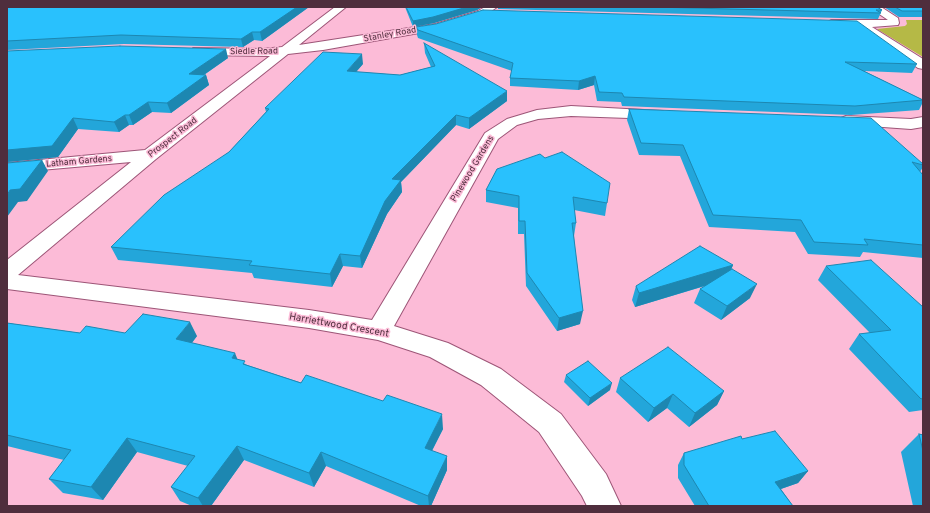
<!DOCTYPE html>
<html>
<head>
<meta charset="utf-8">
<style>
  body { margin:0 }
  #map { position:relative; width:930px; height:513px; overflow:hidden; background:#fcbbd7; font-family:Overpass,sans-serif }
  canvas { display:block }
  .frame { position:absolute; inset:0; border:8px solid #4f2e3d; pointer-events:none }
</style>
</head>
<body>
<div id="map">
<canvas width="930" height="513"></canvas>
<div class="frame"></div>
</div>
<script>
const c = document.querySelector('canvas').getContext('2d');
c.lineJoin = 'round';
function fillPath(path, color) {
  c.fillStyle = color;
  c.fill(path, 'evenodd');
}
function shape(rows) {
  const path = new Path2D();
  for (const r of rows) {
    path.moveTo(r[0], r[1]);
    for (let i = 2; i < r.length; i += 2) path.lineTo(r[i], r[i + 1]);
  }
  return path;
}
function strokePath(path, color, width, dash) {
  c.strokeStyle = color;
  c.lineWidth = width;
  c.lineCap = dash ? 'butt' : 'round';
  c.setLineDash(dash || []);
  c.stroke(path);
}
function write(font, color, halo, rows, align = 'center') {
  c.font = font + ' Overpass,sans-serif';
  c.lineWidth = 3;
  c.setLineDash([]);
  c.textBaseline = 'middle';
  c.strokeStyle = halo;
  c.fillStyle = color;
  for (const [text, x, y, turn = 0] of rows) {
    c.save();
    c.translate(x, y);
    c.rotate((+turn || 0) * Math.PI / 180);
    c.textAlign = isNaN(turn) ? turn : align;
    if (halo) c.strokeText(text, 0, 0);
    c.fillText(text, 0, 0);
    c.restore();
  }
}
const green = shape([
  [906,20,923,20,923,57,877,29,905,26,907,24]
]);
const street = shape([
  [335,7,346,7,299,45,435,24,478,11,485,7,497,7,486,15,436,30,323,50,288,54,156,159,18,275,309,310,372,320,485,133,507,119,537,110,571,106,663,111,666,114,663,117,658,119,571,116,538,119,517,125,498,139,394,326,448,343,501,369,561,414,606,474,621,506,587,506,582,496,539,432,481,385,430,357,378,340,309,328,7,289,7,260,131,162,7,173,7,163,145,150,270,56,197,55,193,54,191,51,193,48,263,49,282,47,335,7],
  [869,7,881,7,898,18,899,23,898,25,872,27,923,59,923,69,918,68,857,27,831,26,826,23,831,20,888,20,869,7],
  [846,116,911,119,923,117,923,127,911,129,841,124,838,121,841,118,846,116]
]);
const wall = shape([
  [7,7,309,7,262,41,254,40,243,47,124,44,7,50],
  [405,7,482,7,477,10,434,23,413,27],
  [498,7,877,7,882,10,878,19,498,9],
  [884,7,923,7,923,17,899,17],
  [416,27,917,64,912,73,864,71,923,100,923,102,919,110,851,115,622,106,621,102,597,101,594,85,578,90,510,86,510,78,512,71,418,38,417,35],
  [424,43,507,101,469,129,456,125,401,182,402,192,387,214,362,268,343,266,332,287,254,278,252,273,118,260,111,247,229,152,266,112,265,108,363,64,356,72,400,75,431,67,425,53],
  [7,51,228,58,204,75,206,75,209,85,171,113,152,112,133,125,129,125,119,132,78,129,58,157,7,162],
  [629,109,923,164,923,167,920,172,923,175,923,258,863,252,860,257,808,254,795,232,709,227,680,156,639,155,627,120],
  [497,169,607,203,605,216,574,210,576,223,574,236,580,324,557,331,526,286,524,234,518,234,518,208,486,202,486,190],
  [733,265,731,270,750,298,721,320,694,303,700,289,705,286,635,307,632,300,636,286],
  [826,266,923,307,923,410,909,412,849,349,859,334,870,333,818,280],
  [7,323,80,333,125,333,197,336,192,343,237,359,247,365,443,429,432,451,447,470,431,506,421,506,326,466,314,487,244,460,211,506,192,506,180,501,171,487,188,466,137,452,103,500,63,493,49,479,64,460,7,446],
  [566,375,610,390,588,406,564,382],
  [620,378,724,391,717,405,689,427,667,408,648,422,616,392],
  [919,434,923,435,923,506,913,506,901,452],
  [742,439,808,471,798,483,781,489,793,506,695,506,678,478,678,465,684,453]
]);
const shadedWall = shape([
  [297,7,309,7,262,41,260,32],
  [467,7,482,7,477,10,434,23,413,27,413,21],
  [252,32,254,40,243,47,241,39],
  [226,49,228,58,192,83,189,74],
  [362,54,363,64,348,81,347,71],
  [206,75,209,85,171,113,167,103],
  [595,76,594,85,578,90,579,81],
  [507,91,507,101,469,129,469,118],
  [148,102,152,112,133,125,129,115],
  [125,115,129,125,119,132,114,122],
  [456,115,456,125,401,182,402,192,387,214,362,268,360,256,392,179],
  [73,118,78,129,58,157,7,162,7,150],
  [42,160,48,171,27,201,18,202,7,217,7,195,10,190],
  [340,254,343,266,332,287,330,274],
  [733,265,727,279,635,307,639,293],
  [757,284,750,298,721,320,727,306],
  [583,311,580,324,557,331,559,318],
  [190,322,197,336,183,354,176,339],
  [235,353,241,368,232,358],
  [612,383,610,390,588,406,590,398],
  [724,391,717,405,689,427,695,413],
  [673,394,667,408,648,422,654,408],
  [442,414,443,429,426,462,425,448],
  [127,438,137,452,103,500,91,487],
  [237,446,244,460,211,506,203,506,198,498],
  [321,452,326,466,314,487,309,473],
  [447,456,447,470,431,506,429,506,428,496],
  [808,471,798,483,766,494,775,482]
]);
const building = shape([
  [7,7,297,7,260,32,252,32,241,39,121,35,7,41,7,7],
  [406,7,467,7,433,17,413,21,406,7],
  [654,7,877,7,882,10,876,10,881,13,654,7],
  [895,7,923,7,923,11,902,11,895,7],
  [483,10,857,21,917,64,845,62,923,100,855,106,624,97,622,93,599,92,595,76,579,81,510,78,513,63,418,30,416,27,436,24,483,10],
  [424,43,507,91,469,118,456,115,392,179,401,180,385,201,360,256,340,254,330,274,249,265,252,261,111,247,164,195,229,152,269,109,265,108,323,52,362,54,347,71,400,75,435,66,424,43],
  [120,46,226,49,189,74,206,75,167,103,148,102,129,115,125,115,114,122,73,118,52,146,7,150,7,51,120,46],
  [629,109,871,118,923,164,923,165,912,162,923,175,923,245,864,239,868,245,814,242,801,220,713,215,683,145,641,143,629,109],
  [562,152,610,183,607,203,573,197,576,223,572,223,583,311,559,318,527,273,525,221,519,221,519,196,486,190,497,169,540,154,545,158,562,152],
  [42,160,20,189,10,190,7,195,7,163,42,160],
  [700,246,733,265,639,293,636,286,700,246],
  [871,260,923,307,923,398,921,399,859,334,891,330,826,266,871,260],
  [732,269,757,284,727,306,700,289,732,269],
  [143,314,190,322,176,339,235,353,232,358,245,361,243,364,301,383,306,375,383,401,387,395,442,414,425,448,447,456,428,496,321,452,309,473,237,446,198,498,171,487,195,456,127,438,91,487,49,479,71,450,7,435,7,323,80,333,86,326,125,333,143,314],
  [668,347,724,391,695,413,673,394,654,408,620,378,668,347],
  [588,361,612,383,590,398,566,375,588,361],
  [775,431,808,471,775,482,793,506,709,506,684,465,684,453,741,436,742,439,775,431],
  [919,434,923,435,923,451,919,434]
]);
const farStreetnames = [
  ["Stanley Road",390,35,-10],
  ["Siedle Road",254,52,-1],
  ["Prospect Road",173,138,-38],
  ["Latham Gardens",79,162,-5],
  ["Pinewood Gardens",473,169,-59]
];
const streetNames = [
  ["Harriettwood Crescent",339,326,10]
];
fillPath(green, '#b5b946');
strokePath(street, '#9d5577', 2);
fillPath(street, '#fff');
fillPath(wall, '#23a6da');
fillPath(shadedWall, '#1d87b1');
fillPath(building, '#29c1fd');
strokePath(building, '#1d87b1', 1);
write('9px', '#4f2e3d', '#fcbbd7', farStreetnames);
write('10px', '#4f2e3d', '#fcbbd7', streetNames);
</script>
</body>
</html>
